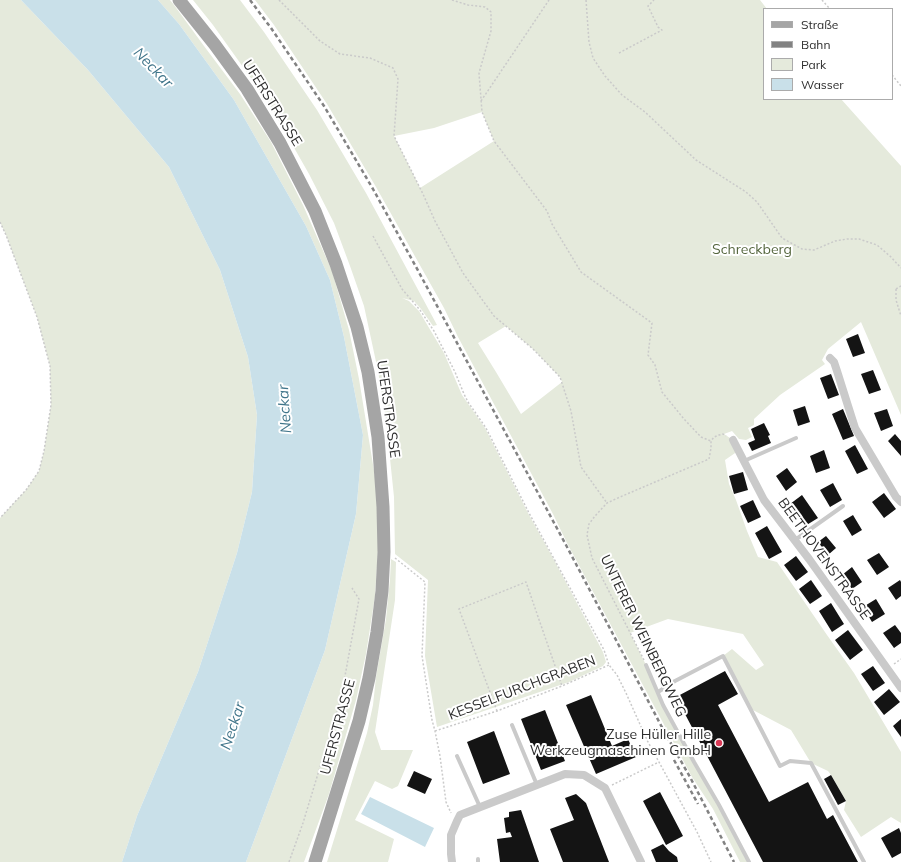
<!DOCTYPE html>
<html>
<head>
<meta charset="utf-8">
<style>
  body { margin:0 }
  #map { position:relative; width:901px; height:862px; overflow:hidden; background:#fff; font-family:Mulish,sans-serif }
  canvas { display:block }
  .legend { position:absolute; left:763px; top:8px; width:130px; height:92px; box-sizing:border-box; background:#fff; border:1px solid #ababab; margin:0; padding:5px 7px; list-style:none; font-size:12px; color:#2d2d2d }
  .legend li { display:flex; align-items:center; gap:8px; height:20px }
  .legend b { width:20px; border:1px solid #ababab }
</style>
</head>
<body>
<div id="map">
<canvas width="901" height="862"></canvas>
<ul class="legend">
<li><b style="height:5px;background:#a5a5a5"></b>Straße</li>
<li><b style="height:5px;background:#828282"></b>Bahn</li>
<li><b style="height:11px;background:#e5eadc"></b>Park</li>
<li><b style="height:11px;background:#c9e0e9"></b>Wasser</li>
</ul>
</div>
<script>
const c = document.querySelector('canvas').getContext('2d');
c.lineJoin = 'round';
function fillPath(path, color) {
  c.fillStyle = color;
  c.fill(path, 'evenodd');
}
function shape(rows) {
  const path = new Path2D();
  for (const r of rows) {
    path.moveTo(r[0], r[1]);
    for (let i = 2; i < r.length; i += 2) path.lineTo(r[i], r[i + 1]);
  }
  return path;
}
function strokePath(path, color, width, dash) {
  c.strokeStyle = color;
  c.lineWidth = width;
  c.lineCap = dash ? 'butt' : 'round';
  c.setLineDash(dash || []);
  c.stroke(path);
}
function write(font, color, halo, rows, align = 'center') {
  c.font = font + ' Mulish,sans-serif';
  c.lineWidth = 4;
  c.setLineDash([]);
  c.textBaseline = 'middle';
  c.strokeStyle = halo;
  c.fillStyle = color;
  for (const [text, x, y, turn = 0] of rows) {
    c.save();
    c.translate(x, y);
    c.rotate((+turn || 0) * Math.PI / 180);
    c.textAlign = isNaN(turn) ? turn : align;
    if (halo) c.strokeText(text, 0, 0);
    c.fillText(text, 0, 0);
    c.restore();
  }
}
const green = shape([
  [0,0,21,0,88,70,169,167,220,270,248,357,257,415,252,492,237,553,198,672,137,816,122,862,0,862,0,518,26,490,39,471,44,451,51,405,50,366,37,317,6,235,0,222],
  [158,0,170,0,174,5,204,46,240,94,271,142,303,205,332,271,349,330,359,379,376,483,379,535,375,596,366,654,356,700,329,794,304,862,246,862,325,650,356,514,363,435,344,337,330,280,306,226,234,100,179,24],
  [193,0,240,0,264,32,317,110,366,193,437,325,433,326,421,309,414,301,402,298,409,301,419,311,444,353,462,395,485,428,528,513,553,558,603,652,606,662,603,666,569,682,437,727,425,656,428,580,395,554,394,497,386,420,378,371,364,306,350,266,334,223,309,174,268,102,213,25],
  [255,0,760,0,767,9,764,9,764,99,841,99,901,166,901,415,861,322,828,349,822,360,825,364,780,395,754,419,754,425,748,428,752,437,746,440,739,439,732,431,724,434,733,440,738,451,725,460,729,484,736,500,747,531,758,557,777,562,827,635,854,673,901,752,901,823,891,817,861,837,844,810,846,801,831,775,828,771,811,763,791,730,751,709,723,656,732,649,756,670,764,665,743,634,668,619,630,633,646,665,663,705,749,862,740,862,713,809,692,777,567,543,553,514,458,337,444,308,376,187,327,104,274,25],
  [482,112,494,141,420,188,394,136,434,128],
  [506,326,533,349,560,377,562,382,521,414,496,372,478,343],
  [391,559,396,562,395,600,375,732,381,750,413,750,398,786,392,789,375,781,355,820,394,839,388,862,327,862,367,733,373,705,376,677,386,619,390,579]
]);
const water = shape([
  [21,0,158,0,179,24,234,100,306,226,330,280,344,337,363,435,356,514,325,650,246,862,122,862,137,816,198,672,237,553,252,492,257,415,248,357,220,270,169,167,88,70],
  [370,797,434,828,425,847,361,814]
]);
const building = shape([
  [858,334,865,353,853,357,846,339],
  [873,370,881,390,869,394,861,374],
  [831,374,839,395,828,399,820,378],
  [805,406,810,422,798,426,793,410],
  [843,409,854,436,843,440,832,414],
  [887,409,893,426,881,431,874,413],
  [764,423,770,435,768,436,771,443,752,451,748,443,755,440,751,429],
  [895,434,901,441,901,456,888,441],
  [855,445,868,469,857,474,845,451],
  [824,450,830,468,816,473,810,456],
  [787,468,797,482,786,491,776,476],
  [743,472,748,490,734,494,729,476],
  [833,483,842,500,830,507,820,490],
  [884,493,896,509,884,518,872,502],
  [802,495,818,518,805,526,790,504],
  [753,500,761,517,748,523,740,506],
  [853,515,862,530,852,536,843,521],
  [767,526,782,552,769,559,755,533],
  [826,536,836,548,828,555,818,542],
  [879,553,889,567,877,575,867,560],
  [796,556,808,572,796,581,784,565],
  [852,567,862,582,852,589,842,575],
  [811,580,822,596,810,604,799,589],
  [900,580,901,582,901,596,896,600,888,588],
  [876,599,885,614,872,622,863,607],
  [831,603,844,624,832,632,819,611],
  [895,625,901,633,901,643,894,648,883,633],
  [848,630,863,650,850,660,835,640],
  [873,666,885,683,873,691,861,674],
  [725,671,738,694,718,705,769,802,808,782,827,819,833,815,858,862,763,862,676,697],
  [889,689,900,702,884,715,874,702],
  [591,695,612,746,628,739,636,757,596,774,566,705],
  [545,710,565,761,541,770,521,719],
  [901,719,901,737,893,726],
  [494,731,510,774,483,784,467,742],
  [414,771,432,779,425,794,407,786],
  [831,775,846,801,838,805,824,779],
  [660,792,683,836,666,845,643,801],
  [576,794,586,803,609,862,563,862,550,829,574,820,565,798],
  [521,810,539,862,500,862,497,839,512,837,510,832,506,833,504,818,509,817,509,812],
  [899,828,901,833,901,853,892,858,881,838],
  [663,844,669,851,677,857,678,862,656,862,651,850]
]);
const path = shape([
  [279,0,320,41,340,54,370,58,393,68,398,79,394,136,423,194,435,221,463,273,494,316,533,349,560,377,571,411,581,467,607,503],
  [452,0,468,5,485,7,491,12,491,31,479,73,482,112,494,141,547,211,552,224,581,272,652,323,648,355,655,365,662,392,684,419,701,437,711,441],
  [586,0,589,42,593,58,605,76,622,95,645,112,696,160,746,192,757,202,782,238,802,249,814,250,835,241,847,239,859,239,877,245,891,257,901,268],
  [822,0,830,9],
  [619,53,662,30,658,27,648,6,654,0],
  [892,75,901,86],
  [481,101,549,0],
  [0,222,6,235,37,317,50,366,51,405,44,451,39,471,26,490,0,518],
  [373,236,402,289,420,310,434,331,455,372,464,394,468,402,486,428,529,513,604,650,609,665,617,675,626,693,647,740,697,832,711,862],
  [896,289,896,300,901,316],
  [896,289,901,286],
  [395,558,425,582,422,656,432,720,435,731,440,756,446,802,451,813],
  [644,660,592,558,587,535,589,524,595,516,607,503,620,497,709,459,711,448,711,441,714,437,719,435,723,434,726,436],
  [894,664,901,659],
  [497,711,459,609,526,582,562,686],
  [435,731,497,711,562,686,609,665],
  [612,785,659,762],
  [289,862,303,823,341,698,359,599,352,588]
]);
const lane = shape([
  [744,461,796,438],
  [795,540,843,506],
  [646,665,663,705,694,762,719,805,749,862],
  [658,692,675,681,723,656,780,766,790,761,811,763,864,862],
  [512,725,537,785],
  [457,756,480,807],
  [478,859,478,862]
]);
const street = shape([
  [830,358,834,362,837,371,855,428,896,497,901,502],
  [733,440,764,500,809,559,901,688],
  [452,862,451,854,451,835,457,821,460,815,565,774,584,775,605,788,641,862]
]);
const primary = shape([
  [179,0,215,45,247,89,280,143,297,176,315,211,336,264,357,327,368,372,378,437,383,507,384,552,382,591,377,632,369,678,359,721,315,862]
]);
const rail = shape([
  [250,0,271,28,324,106,373,189,415,265,566,545,665,733,690,777,734,862],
  [674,760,698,804]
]);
const markers = [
  [719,743,4,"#da3955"]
];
const streetNames = [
  ["UFERSTRASSE",272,103,58],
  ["UFERSTRASSE",388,409,82],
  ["BEETHOVENSTRASSE",824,559,54],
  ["UNTERER WEINBERGWEG",643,636,64],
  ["KESSELFURCHGRABEN",522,688,-21],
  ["UFERSTRASSE",338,727,-75]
];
const parkNames = [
  ["Schreckberg",752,250]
];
const poiNames = [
  ["Zuse Hüller Hille",711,735],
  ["Werkzeugmaschinen GmbH",711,751]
];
const waterNames = [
  ["Neckar",153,68,46],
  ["Neckar",285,409,-94],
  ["Neckar",233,726,-72]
];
fillPath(green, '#e5eadc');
fillPath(water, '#c9e0e9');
fillPath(building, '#141414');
strokePath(path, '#cacaca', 1.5, [2, 2]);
strokePath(lane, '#cacaca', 4);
strokePath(street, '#cacaca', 8);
strokePath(primary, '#a5a5a5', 13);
strokePath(rail, '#828282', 2.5, [4, 3]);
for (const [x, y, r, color] of markers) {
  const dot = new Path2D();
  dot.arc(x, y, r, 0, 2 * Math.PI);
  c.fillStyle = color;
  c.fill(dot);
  strokePath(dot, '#fff', 1.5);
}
write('14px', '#2d2d2d', '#fff', streetNames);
write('14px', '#55663e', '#fff', parkNames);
write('14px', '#2d2d2d', '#fff', poiNames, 'right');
write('italic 15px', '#40758a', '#fff', waterNames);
</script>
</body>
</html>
